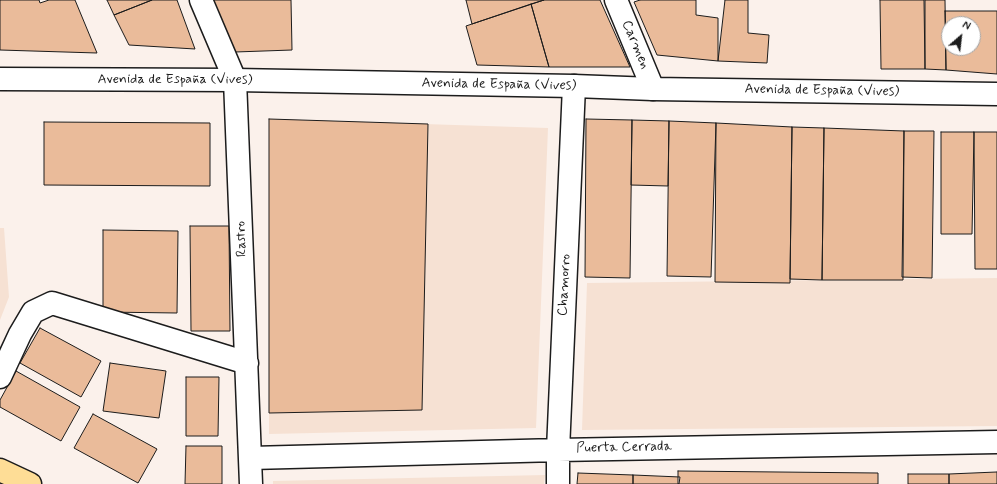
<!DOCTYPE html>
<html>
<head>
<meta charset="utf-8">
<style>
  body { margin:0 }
  #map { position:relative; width:997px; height:484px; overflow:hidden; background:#fbf1eb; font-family:Mynerve,sans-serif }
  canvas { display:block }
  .north { position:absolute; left:941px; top:16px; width:40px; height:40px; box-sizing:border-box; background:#fff; border:1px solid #a4a4a4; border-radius:50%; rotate:28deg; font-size:11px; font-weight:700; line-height:16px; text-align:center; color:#1c1c1c }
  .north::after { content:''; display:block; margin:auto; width:14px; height:18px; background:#1c1c1c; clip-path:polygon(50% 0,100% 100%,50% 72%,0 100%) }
</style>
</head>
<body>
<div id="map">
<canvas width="997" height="484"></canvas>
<div class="north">N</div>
</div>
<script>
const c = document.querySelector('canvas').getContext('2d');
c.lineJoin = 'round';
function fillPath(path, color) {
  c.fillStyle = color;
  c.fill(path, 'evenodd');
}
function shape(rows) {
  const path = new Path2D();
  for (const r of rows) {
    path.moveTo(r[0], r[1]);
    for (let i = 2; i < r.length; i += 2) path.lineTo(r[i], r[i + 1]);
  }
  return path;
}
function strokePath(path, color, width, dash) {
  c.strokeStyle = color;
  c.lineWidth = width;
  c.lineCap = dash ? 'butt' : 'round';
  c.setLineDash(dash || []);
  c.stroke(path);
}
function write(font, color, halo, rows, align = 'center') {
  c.font = font + ' Mynerve,sans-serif';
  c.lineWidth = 3;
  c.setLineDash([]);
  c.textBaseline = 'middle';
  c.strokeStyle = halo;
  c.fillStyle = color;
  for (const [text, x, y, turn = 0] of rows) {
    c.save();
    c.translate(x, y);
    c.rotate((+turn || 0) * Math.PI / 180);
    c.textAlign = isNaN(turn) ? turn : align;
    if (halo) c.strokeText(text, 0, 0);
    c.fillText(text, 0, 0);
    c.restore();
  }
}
const built = shape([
  [269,119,548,128,536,428,269,434],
  [0,228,4,228,9,297,0,320],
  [997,278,997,426,582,430,587,283],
  [545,475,544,484,273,484,273,481]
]);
const building = shape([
  [0,0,39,0,40,3,49,0,75,0,97,53,0,50,0,0],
  [107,0,152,0,114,15,107,0],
  [152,0,177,0,195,49,129,45,114,15,152,0],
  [213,0,291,0,292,50,235,52,213,0],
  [466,0,544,0,472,24,466,0],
  [544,0,600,0,630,67,549,67,531,4,544,0],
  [640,0,696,0,696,15,718,18,718,61,657,55,634,2,640,0],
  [725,0,748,0,748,33,769,35,767,63,718,61,725,0],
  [880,0,924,0,925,69,881,69,880,0],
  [925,0,945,0,946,70,925,69,925,0],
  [531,4,549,67,477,65,466,26,531,4],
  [945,11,997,11,997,74,946,70,945,11],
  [949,24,973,24,973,48,949,48,949,24],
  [269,119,428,124,422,410,269,413,269,119],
  [586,119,632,120,630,278,585,277,586,119],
  [632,120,669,121,668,186,631,185,632,120],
  [669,121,716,123,711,277,667,276,669,121],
  [44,122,210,123,210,186,44,185,44,122],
  [716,123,792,127,790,283,715,282,716,123],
  [792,127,824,128,822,280,790,279,792,127],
  [824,128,904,131,903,280,822,280,824,128],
  [904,131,934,131,932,278,902,277,904,131],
  [941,132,974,132,972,234,941,234,941,132],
  [974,132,997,132,997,269,975,269,974,132],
  [190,226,229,226,230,331,191,331,190,226],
  [103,230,178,231,177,313,103,312,103,230],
  [40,328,101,361,81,397,20,363,40,328],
  [110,363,166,371,159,418,103,411,110,363],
  [16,371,80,407,61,441,0,407,0,400,16,371],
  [186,377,219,377,218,436,186,436,186,377],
  [93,414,157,449,138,483,74,448,93,414],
  [186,446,222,446,222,484,185,484,186,446],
  [678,471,878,473,878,484,678,484,678,471],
  [997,472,997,484,949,484,949,474,997,472],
  [578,473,633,475,633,484,577,484,578,473],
  [908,474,949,474,949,484,908,484,908,474],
  [633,475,680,477,679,484,633,484,633,475]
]);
const street = shape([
  [201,0,235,80,251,484],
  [616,0,653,89],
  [0,377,20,334,33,312,52,303,247,363],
  [251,458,558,450,997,442],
  [558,484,558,450,574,86]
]);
const secondary = shape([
  [0,79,235,80,574,86,653,89,997,94]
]);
const primary = shape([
  [0,470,30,484]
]);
const streetNames = [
  ["Carmen",635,45,67],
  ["Avenida de España (Vives)",175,80],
  ["Avenida de España (Vives)",499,85,1],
  ["Avenida de España (Vives)",822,91,1],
  ["Rastro",242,239,-92],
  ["Chamorro",565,285,-87],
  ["Puerta Cerrada",624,448,-1]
];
fillPath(built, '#f6e1d3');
fillPath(building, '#eabb9a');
strokePath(building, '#1c1c1c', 1);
strokePath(street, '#1c1c1c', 25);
strokePath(secondary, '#1c1c1c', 25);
strokePath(primary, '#1c1c1c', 25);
strokePath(street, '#fff', 22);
strokePath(secondary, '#fff', 22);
strokePath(primary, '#fedd96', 22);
write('14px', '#1c1c1c', '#fff', streetNames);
</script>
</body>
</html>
